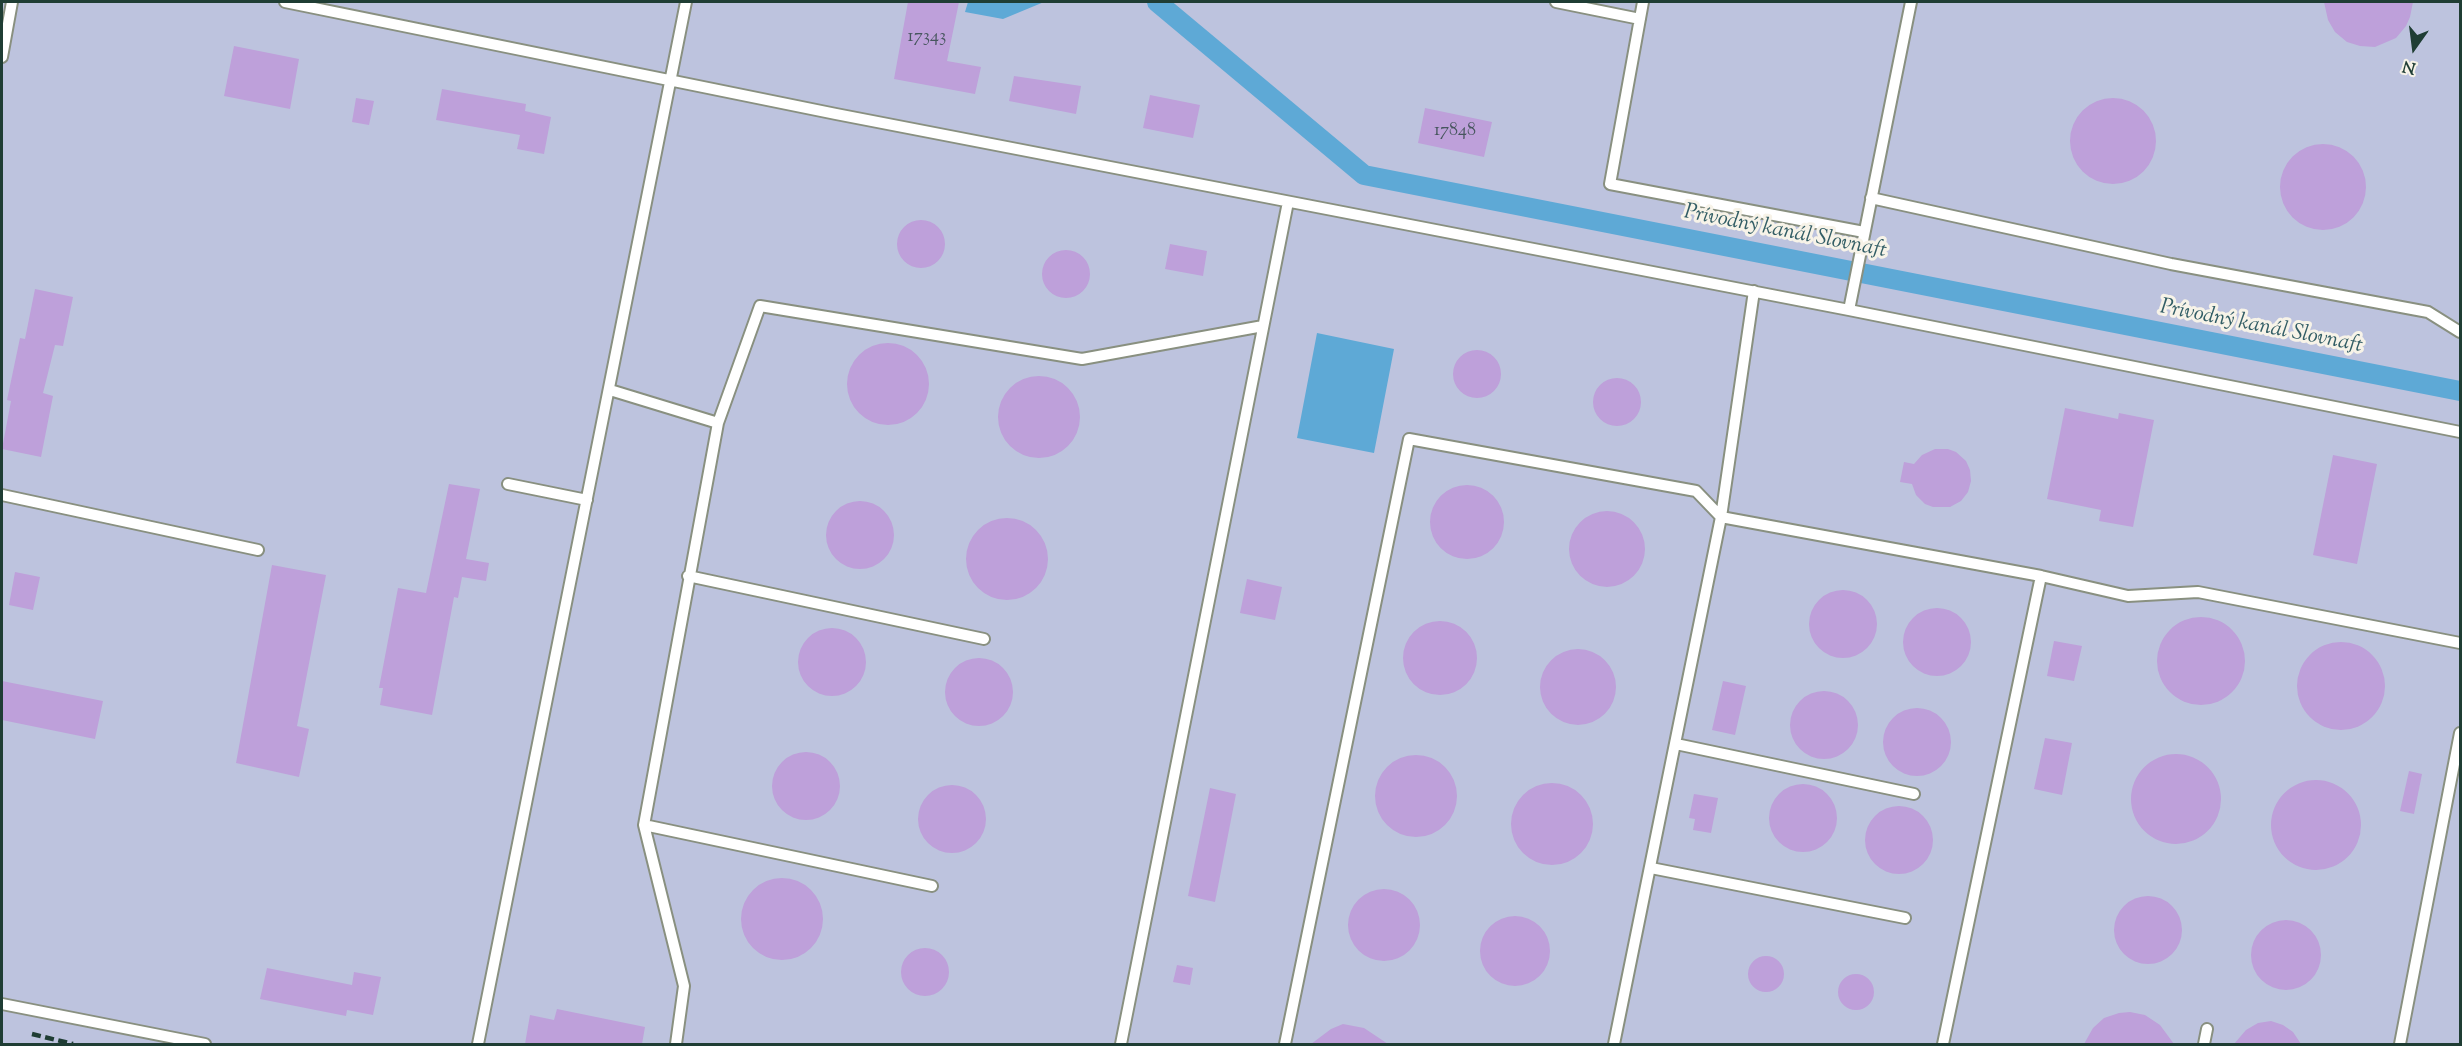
<!DOCTYPE html>
<html>
<head>
<meta charset="utf-8">
<style>
  body { margin:0 }
  #map { position:relative; width:2462px; height:1046px; overflow:hidden; background:#f3e4cb; font-family:"Sorts Mill Goudy",serif }
  canvas { display:block }
  .frame { position:absolute; inset:0; border:3px solid #1f3d34; pointer-events:none }
  .north { position:absolute; left:2384px; top:18px; width:60px; height:60px; -webkit-text-stroke:4px #f7f3e8; paint-order:stroke; rotate:194deg; font-size:16px; font-weight:700; line-height:24px; text-align:center; color:#1f3d34 }
  .north::after { content:''; display:block; margin:auto; width:21px; height:27px; background:#1f3d34; clip-path:polygon(50% 0,100% 100%,50% 72%,0 100%) }
</style>
</head>
<body>
<div id="map">
<canvas width="2462" height="1046"></canvas>
<div class="frame"></div>
<div class="north">N</div>
</div>
<script>
const c = document.querySelector('canvas').getContext('2d');
c.lineJoin = 'round';
function fillPath(path, color) {
  c.fillStyle = color;
  c.fill(path, 'evenodd');
}
function shape(rows) {
  const path = new Path2D();
  for (const r of rows) {
    if (r.length === 3) {
      path.moveTo(r[0] + r[2], r[1]);
      path.arc(r[0], r[1], r[2], 0, 2 * Math.PI);
      continue;
    }
    path.moveTo(r[0], r[1]);
    for (let i = 2; i < r.length; i += 2) path.lineTo(r[i], r[i + 1]);
  }
  return path;
}
function strokePath(path, color, width, dash) {
  c.strokeStyle = color;
  c.lineWidth = width;
  c.lineCap = dash ? 'butt' : 'round';
  c.setLineDash(dash || []);
  c.stroke(path);
}
function write(font, color, halo, rows, align = 'center') {
  c.font = font + ' "Sorts Mill Goudy",serif';
  c.lineWidth = 6;
  c.setLineDash([]);
  c.textBaseline = 'middle';
  c.strokeStyle = halo;
  c.fillStyle = color;
  for (const [text, x, y, turn = 0] of rows) {
    c.save();
    c.translate(x, y);
    c.rotate((+turn || 0) * Math.PI / 180);
    c.textAlign = isNaN(turn) ? turn : align;
    if (halo) c.strokeText(text, 0, 0);
    c.fillText(text, 0, 0);
    c.restore();
  }
}
const industrial = shape([
  [2,2,2460,2,2460,1044,2,1044]
]);
const water = shape([
  [968,2,1044,2,1003,19,965,12],
  [1317,333,1394,349,1374,453,1297,438]
]);
const canal = shape([
  [1157,2,1364,175,2460,391]
]);
const building = shape([
  [908,2,959,2,947,61,981,67,975,94,894,79],
  [2324,2,2413,2,2410,17,2406,26,2396,38,2375,47,2360,46,2347,42,2335,32,2328,20],
  [234,46,299,59,290,109,224,96],
  [1014,76,1081,86,1076,114,1009,101],
  [442,89,526,104,525,111,551,117,544,154,517,149,520,135,436,120],
  [1150,95,1200,105,1193,138,1143,128],
  [2113,141,43],
  [356,98,374,101,369,125,352,122],
  [1425,108,1492,122,1484,157,1418,143],
  [2323,187,43],
  [921,244,24],
  [1170,244,1207,251,1203,276,1165,269],
  [1066,274,24],
  [35,289,73,297,63,346,55,345,43,393,53,396,41,457,2,449,11,401,7,400,20,338,25,339],
  [888,384,41],
  [1477,374,24],
  [1039,417,41],
  [1617,402,24],
  [2065,408,2118,419,2119,413,2154,420,2133,527,2099,521,2101,510,2047,499],
  [1935,449,1948,449,1956,452,1966,461,1970,470,1971,481,1968,492,1961,501,1950,507,1933,507,1925,504,1916,495,1912,484,1900,482,1904,462,1914,464,1922,455],
  [2333,455,2377,464,2357,564,2313,555],
  [449,484,480,489,466,559,489,563,486,581,462,577,458,598,454,597,432,715,380,705,383,688,379,688,398,588,426,593],
  [1467,522,37],
  [860,535,34],
  [1607,549,38],
  [1007,559,41],
  [272,565,326,575,297,726,309,729,299,777,236,763],
  [15,572,40,577,33,610,9,605],
  [1247,579,1282,587,1275,620,1240,613],
  [1843,624,34],
  [1937,642,34],
  [2201,661,44],
  [1440,658,37],
  [832,662,34],
  [2054,641,2082,646,2074,681,2047,676],
  [2341,686,44],
  [1578,687,38],
  [979,692,34],
  [2,681,103,701,95,739,2,720],
  [1723,681,1746,686,1735,735,1712,730],
  [1824,725,34],
  [1917,742,34],
  [2045,738,2072,743,2062,795,2034,789],
  [806,786,34],
  [2176,799,45],
  [1416,796,41],
  [2409,771,2422,774,2414,814,2400,811],
  [2316,825,45],
  [1552,824,41],
  [1803,818,34],
  [952,819,34],
  [1210,788,1236,794,1215,902,1188,896],
  [1694,794,1718,798,1711,833,1693,830,1695,819,1689,818],
  [1899,840,34],
  [782,919,41],
  [1384,925,36],
  [2148,930,34],
  [1515,951,35],
  [2286,955,35],
  [925,972,24],
  [1766,974,18],
  [1177,965,1193,968,1190,985,1173,982],
  [267,968,352,985,354,972,381,977,373,1015,347,1010,346,1016,260,999],
  [1856,992,18],
  [557,1009,645,1027,642,1044,525,1044,530,1015,554,1020],
  [2130,1012,2145,1015,2160,1025,2174,1044,2084,1044,2093,1028,2104,1018,2119,1013],
  [2271,1021,2283,1025,2293,1032,2301,1044,2234,1044,2246,1030,2258,1023],
  [1343,1024,1364,1028,1388,1044,1311,1044,1331,1029]
]);
const service = shape([
  [285,2,836,114,1849,310,2460,432],
  [1556,2,1640,19],
  [1643,2,1610,184,1864,232],
  [2,57,12,2],
  [1871,198,2171,264,2428,312,2460,332],
  [1849,310,1911,2],
  [610,390,718,423,644,825,684,986,676,1044],
  [718,423,760,306,1082,359,1263,326],
  [508,484,587,500],
  [2,495,258,550],
  [688,576,984,639],
  [1676,744,1914,794],
  [644,825,932,886],
  [1651,868,1905,918],
  [2,1004,205,1044],
  [478,1044,686,2],
  [1121,1044,1288,202],
  [1285,1044,1409,439,1696,491,1721,517,2041,576,2128,596,2198,592,2460,643],
  [1614,1044,1721,517,1754,291],
  [1943,1044,2041,576],
  [2204,1044,2207,1029],
  [2400,1044,2460,733]
]);
const rail = shape([
  [32,1034,73,1044]
]);
const numberNames = [
  ["17343",927,38],
  ["17848",1455,132]
];
const waterNames = [
  ["Prívodný kanál Slovnaft",1785,233,11],
  ["Prívodný kanál Slovnaft",2261,328,11]
];
fillPath(industrial, '#bdc3de');
fillPath(water, '#5ea9d6');
strokePath(canal, '#5ea9d6', 20);
fillPath(building, '#bea0da');
strokePath(service, '#899080', 14);
strokePath(service, '#fff', 10);
strokePath(rail, '#1f3d34', 4.5, [9, 4.5]);
write('18px', '#47565e', null, numberNames);
write('italic 22px', '#325d65', '#f7f3e8', waterNames);
</script>
</body>
</html>
